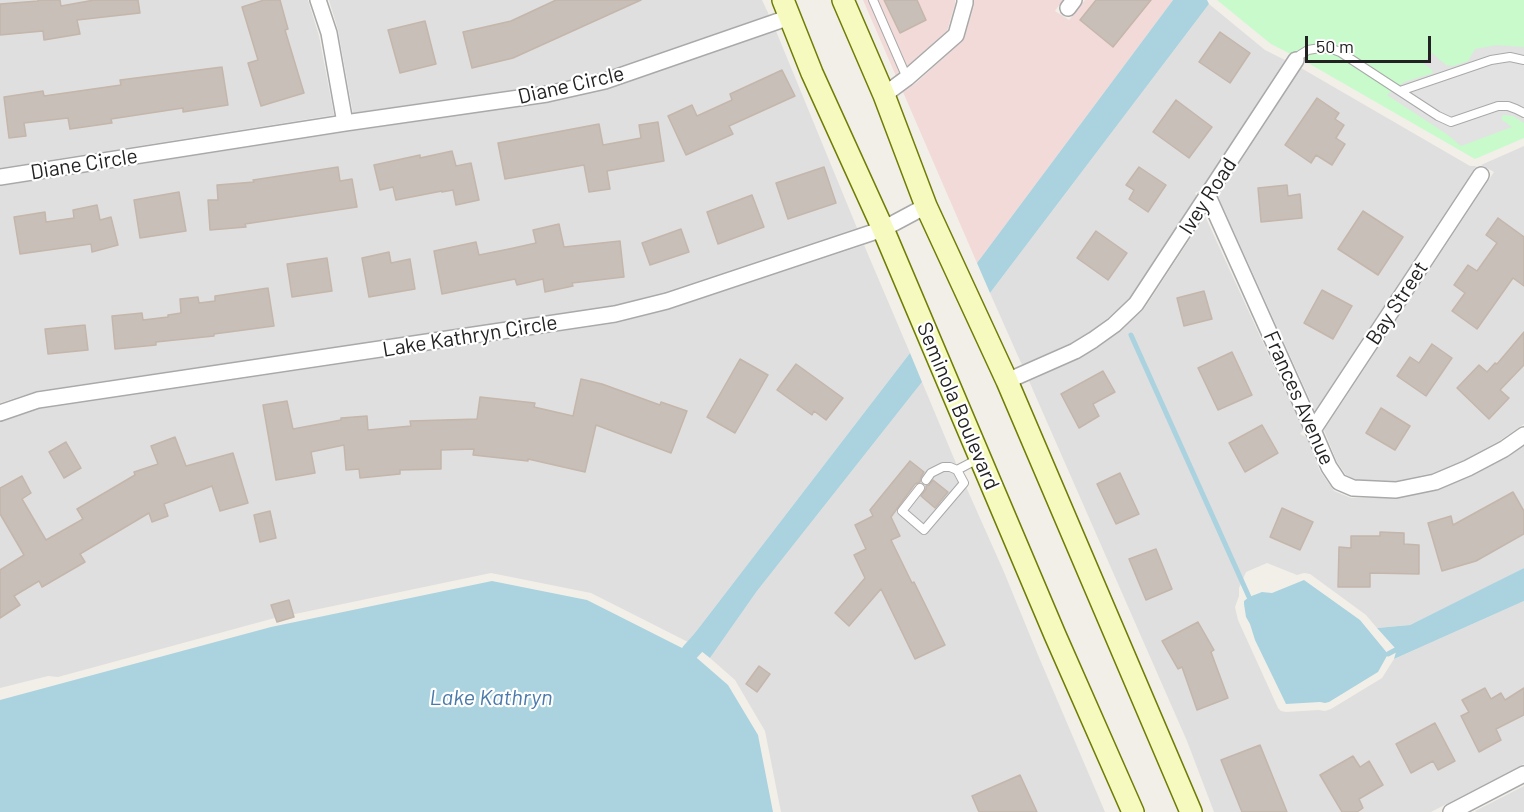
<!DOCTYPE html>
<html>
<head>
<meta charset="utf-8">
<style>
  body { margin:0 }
  #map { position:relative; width:1524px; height:812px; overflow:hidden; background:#f2efe9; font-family:Barlow,sans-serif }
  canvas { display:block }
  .scale { position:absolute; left:1305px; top:36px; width:126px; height:27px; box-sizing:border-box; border:3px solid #222; border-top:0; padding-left:8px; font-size:18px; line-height:21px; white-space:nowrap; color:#222; -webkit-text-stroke:4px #fff; paint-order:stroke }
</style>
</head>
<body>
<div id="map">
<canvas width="1524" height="812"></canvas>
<div class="scale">50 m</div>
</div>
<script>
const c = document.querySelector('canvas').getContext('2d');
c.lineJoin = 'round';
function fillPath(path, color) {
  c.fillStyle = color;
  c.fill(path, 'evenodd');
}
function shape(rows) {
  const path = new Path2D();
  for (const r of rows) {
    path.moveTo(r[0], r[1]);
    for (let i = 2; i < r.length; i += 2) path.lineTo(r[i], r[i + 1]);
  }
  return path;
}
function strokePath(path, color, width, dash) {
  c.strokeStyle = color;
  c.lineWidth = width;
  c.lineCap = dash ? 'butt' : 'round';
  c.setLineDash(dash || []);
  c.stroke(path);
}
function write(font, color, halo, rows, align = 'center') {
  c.font = font + ' Barlow,sans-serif';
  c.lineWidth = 4.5;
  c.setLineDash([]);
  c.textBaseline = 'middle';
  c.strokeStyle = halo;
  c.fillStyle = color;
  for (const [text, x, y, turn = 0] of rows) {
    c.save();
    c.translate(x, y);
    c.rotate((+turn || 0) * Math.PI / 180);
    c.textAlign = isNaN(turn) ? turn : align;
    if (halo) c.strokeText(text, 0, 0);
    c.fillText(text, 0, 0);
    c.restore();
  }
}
const residential = shape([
  [0,0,308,0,319,36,334,115,0,168],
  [329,0,762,0,769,15,603,72,546,85,353,113,338,30],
  [1209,4,1265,50,1285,60,1201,190,1195,193,1197,197,1129,299,1108,318,1088,333,1071,343,1022,365,990,293],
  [776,31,857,228,665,292,614,306,37,391,0,403,0,186,346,132,548,102,607,89],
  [1301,68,1458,159,1470,166,1476,166,1315,411,1218,196],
  [1524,146,1524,424,1499,441,1464,460,1433,473,1396,481,1356,480,1346,475,1337,462,1324,430,1494,172,1481,165],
  [1205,216,1303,430,1300,434,1306,437,1320,471,1334,491,1351,498,1395,498,1436,490,1472,476,1509,456,1524,445,1524,568,1489,586,1410,625,1377,628,1366,615,1310,574,1304,573,1297,575,1267,563,1246,572,1239,588,1239,596,1235,607,1238,620,1278,708,1281,711,1286,712,1318,710,1325,711,1331,709,1382,678,1394,659,1524,601,1524,764,1431,812,1214,812,1187,741,1029,381,1079,358,1098,347,1120,331,1144,309],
  [864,245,910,353,688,642,591,593,491,573,271,619,58,677,48,676,0,688,0,422,39,409,616,323,670,309],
  [922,382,963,480,1004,572,1038,655,1105,812,781,812,765,731,735,680,710,658,757,591],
  [1524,786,1524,812,1476,812,1475,811]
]);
const commercial = shape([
  [863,0,955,0,955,4,947,31,896,76],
  [974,0,1063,0,1055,11,1069,20,1085,0,1173,0,977,263,903,92,916,83,962,41,965,36,974,5]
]);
const park = shape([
  [1217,0,1524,0,1524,138,1475,159,1308,63,1271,44]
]);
const parking = shape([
  [1497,45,1524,47,1524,123,1513,116,1503,115,1501,119,1512,127,1461,146,1448,135,1387,95,1404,82,1433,73,1432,70,1423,63,1432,53,1446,65,1453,66,1468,61,1475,49]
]);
const water = shape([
  [1173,0,1207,0,1209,4,990,293,977,263],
  [910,353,922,382,757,591,710,658,696,647,688,642],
  [1524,568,1524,601,1394,659,1396,652,1395,648,1377,628,1410,625],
  [1304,580,1360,620,1388,654,1378,672,1329,702,1325,703,1320,702,1286,704,1255,640,1250,624,1246,617,1244,604,1244,601,1249,597,1262,592,1272,593],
  [492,581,587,600,690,652,728,685,758,735,773,812,0,812,0,700,271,627]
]);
const stream = shape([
  [1131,335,1249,597],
  [1388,654,1401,647]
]);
const canal = shape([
  [690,652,711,629]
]);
const building = shape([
  [38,0,60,0,61,6,94,0,138,0,140,13,77,20,80,34,44,40,43,31,0,35,0,4,38,1,38,0],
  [264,0,280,0,288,29,285,30,304,93,261,106,248,63,258,60,242,7,264,0],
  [556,0,641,0,513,58,472,68,463,32,511,21,556,0],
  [884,0,917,0,926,20,900,33,884,0],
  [1096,0,1151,0,1113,47,1080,20,1096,0],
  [425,21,436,64,400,73,388,30,425,21],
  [1220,32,1250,53,1230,83,1199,62,1220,32],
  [222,67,228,105,183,112,183,108,111,119,112,123,70,129,68,118,24,123,26,136,9,138,4,97,43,91,44,96,121,85,120,80,222,67],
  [782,70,795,96,729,126,733,134,686,155,668,116,692,105,697,116,732,100,730,94,782,70],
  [1317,98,1339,113,1335,119,1344,125,1336,138,1345,144,1332,165,1316,155,1311,163,1285,145,1317,98],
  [1176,100,1212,127,1189,158,1153,132,1176,100],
  [658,122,664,161,607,171,610,189,589,192,584,165,505,179,498,143,599,124,603,145,641,138,639,125,658,122],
  [452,151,456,166,471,163,479,200,456,205,453,190,442,192,442,191,396,200,393,187,380,190,374,165,420,155,420,158,452,151],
  [338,167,340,181,352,179,357,207,245,224,246,227,210,230,208,200,218,200,217,185,254,182,253,180,338,167],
  [824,167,836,203,788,219,776,183,824,167],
  [1139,167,1166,185,1148,212,1129,199,1134,190,1126,185,1139,167],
  [1287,185,1288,196,1300,194,1302,218,1261,222,1258,188,1287,185],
  [179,192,186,231,140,238,134,200,179,192],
  [752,195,764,227,718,244,707,212,752,195],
  [97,205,100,220,111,217,118,245,92,252,91,244,20,254,14,217,45,212,46,222,74,218,73,210,97,205],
  [1363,211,1403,237,1378,275,1338,249,1363,211],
  [1498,218,1524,237,1524,286,1513,278,1477,329,1452,311,1465,293,1454,285,1468,265,1477,271,1497,243,1486,235,1498,218],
  [559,224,564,247,620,241,624,277,572,283,573,286,545,292,543,279,517,285,515,279,442,294,434,251,476,242,479,255,509,249,536,243,533,230,559,224],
  [681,229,689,252,650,265,642,243,681,229],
  [1096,231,1127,253,1108,280,1077,258,1096,231],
  [389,252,391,263,410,259,415,289,369,297,362,258,389,252],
  [327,258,332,291,292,297,287,264,327,258],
  [268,288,274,326,214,334,214,336,156,342,156,345,115,349,112,316,142,313,143,320,168,317,168,315,181,313,180,299,198,297,199,303,215,301,215,296,268,288],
  [1322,290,1352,306,1333,339,1304,323,1322,290],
  [1204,291,1212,319,1184,326,1177,298,1204,291],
  [85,325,88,350,48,354,45,329,85,325],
  [1524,332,1524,365,1500,390,1509,398,1489,419,1457,388,1479,365,1487,372,1495,363,1497,364,1524,332],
  [1432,344,1452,358,1426,396,1397,376,1410,357,1419,363,1432,344],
  [1232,352,1252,395,1218,410,1198,368,1232,352],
  [740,359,768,375,735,433,707,417,740,359],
  [796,364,843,398,826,420,814,411,812,415,777,390,796,364],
  [1103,371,1115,392,1093,404,1099,416,1079,428,1061,394,1103,371],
  [581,379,602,384,660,405,661,402,687,411,671,453,596,425,585,472,528,459,528,461,473,455,474,449,441,450,441,469,400,470,400,474,360,478,359,469,346,470,344,445,311,452,315,473,276,480,263,405,287,401,293,429,341,420,341,418,367,416,368,430,411,426,410,421,477,419,480,397,535,403,534,407,573,416,581,379],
  [1381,408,1410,426,1395,450,1366,433,1381,408],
  [1262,425,1278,453,1245,472,1229,443,1262,425],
  [175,437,186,466,233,453,248,503,220,511,212,486,164,504,168,516,152,522,149,513,80,554,85,562,42,587,39,581,14,596,20,605,0,618,0,570,24,555,0,514,0,488,22,476,31,493,22,499,46,540,83,519,77,509,135,475,134,472,158,464,151,446,175,437],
  [66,442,81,468,64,478,49,452,66,442],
  [910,461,924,472,921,477,920,482,915,484,891,517,900,536,891,540,912,583,914,582,945,645,915,659,881,589,849,626,835,613,865,578,854,555,866,549,855,525,873,516,870,510,910,461],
  [1120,473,1139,514,1116,524,1097,484,1120,473],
  [933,480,948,492,935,508,921,496,926,489,926,486,929,485,933,480],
  [1513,492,1524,511,1524,534,1476,561,1442,571,1428,523,1451,516,1453,525,1513,492],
  [1282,508,1313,522,1300,550,1270,537,1282,508],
  [270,511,276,538,260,542,254,515,270,511],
  [1380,532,1404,533,1404,544,1419,545,1419,574,1370,573,1370,587,1338,587,1339,547,1351,548,1351,536,1380,536,1380,532],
  [1156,549,1172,589,1146,600,1129,559,1156,549],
  [289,600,294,617,277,622,271,605,289,600],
  [1198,622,1214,650,1211,652,1228,698,1197,710,1182,667,1178,669,1162,641,1198,622],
  [759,666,770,674,757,692,746,684,759,666],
  [1485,688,1491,699,1501,693,1505,700,1524,688,1524,715,1496,729,1501,740,1479,752,1461,716,1469,712,1462,700,1485,688],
  [1435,723,1455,761,1438,770,1433,761,1411,773,1396,744,1435,723],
  [1260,745,1287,812,1242,812,1221,760,1260,745],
  [1353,756,1360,767,1369,761,1383,785,1359,799,1363,808,1357,812,1342,812,1320,775,1353,756],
  [1020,775,1037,812,979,812,972,796,1020,775]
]);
const service = shape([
  [873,0,907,78],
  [1296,60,1300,55,1308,50,1320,48,1332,49,1340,52,1438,116,1451,122,1498,106,1508,106,1516,109,1524,113],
  [1400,91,1491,60,1510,57,1524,60],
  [926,480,931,473,943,467,950,467,957,470],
  [920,488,902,511,924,530,964,483,957,470,978,459]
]);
const minor = shape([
  [318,0,329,33,345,123],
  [1068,8,1074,0],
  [884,95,907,78,956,35,965,3,965,0],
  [0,177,345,123,547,94,605,81,790,17],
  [1208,196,1313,430,1329,467,1339,482,1353,488,1396,490,1435,482,1468,468,1504,449,1524,435],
  [1007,381,1075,351,1093,340,1114,325,1136,304,1296,60],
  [0,413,38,400,615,314,667,301,883,229,926,206],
  [1313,430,1481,175],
  [1451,812,1524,774]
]);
const secondary = shape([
  [783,0,812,73,883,229,1055,635,1133,812],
  [843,0,884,95,926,206,1007,381,1191,812]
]);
const streetNames = [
  ["Diane Circle",571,85,-13],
  ["Diane Circle",84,164,-9],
  ["Ivey Road",1208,196,-57],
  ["Bay Street",1397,303,-57],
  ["Lake Kathryn Circle",470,336,-9],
  ["Frances Avenue",1299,398,66],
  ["Seminola Boulevard",958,406,67]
];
const waterNames = [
  ["Lake Kathryn",491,698]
];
fillPath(residential, '#e0dfdf');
fillPath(commercial, '#f2dad9');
fillPath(park, '#c8facc');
fillPath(parking, '#e2e2e2');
fillPath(water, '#aad3df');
strokePath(stream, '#aad3df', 5);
strokePath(canal, '#aad3df', 18);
fillPath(building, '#c7bfb8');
strokePath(building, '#c4b6ab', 1.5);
strokePath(service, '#a9a9a9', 10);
strokePath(minor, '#a9a9a9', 18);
strokePath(secondary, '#707d05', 24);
strokePath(service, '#fff', 8);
strokePath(minor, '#fff', 15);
strokePath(secondary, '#f7fabf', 21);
write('21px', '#222', '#fff', streetNames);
write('italic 22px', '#4a7aab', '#fff', waterNames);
</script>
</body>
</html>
